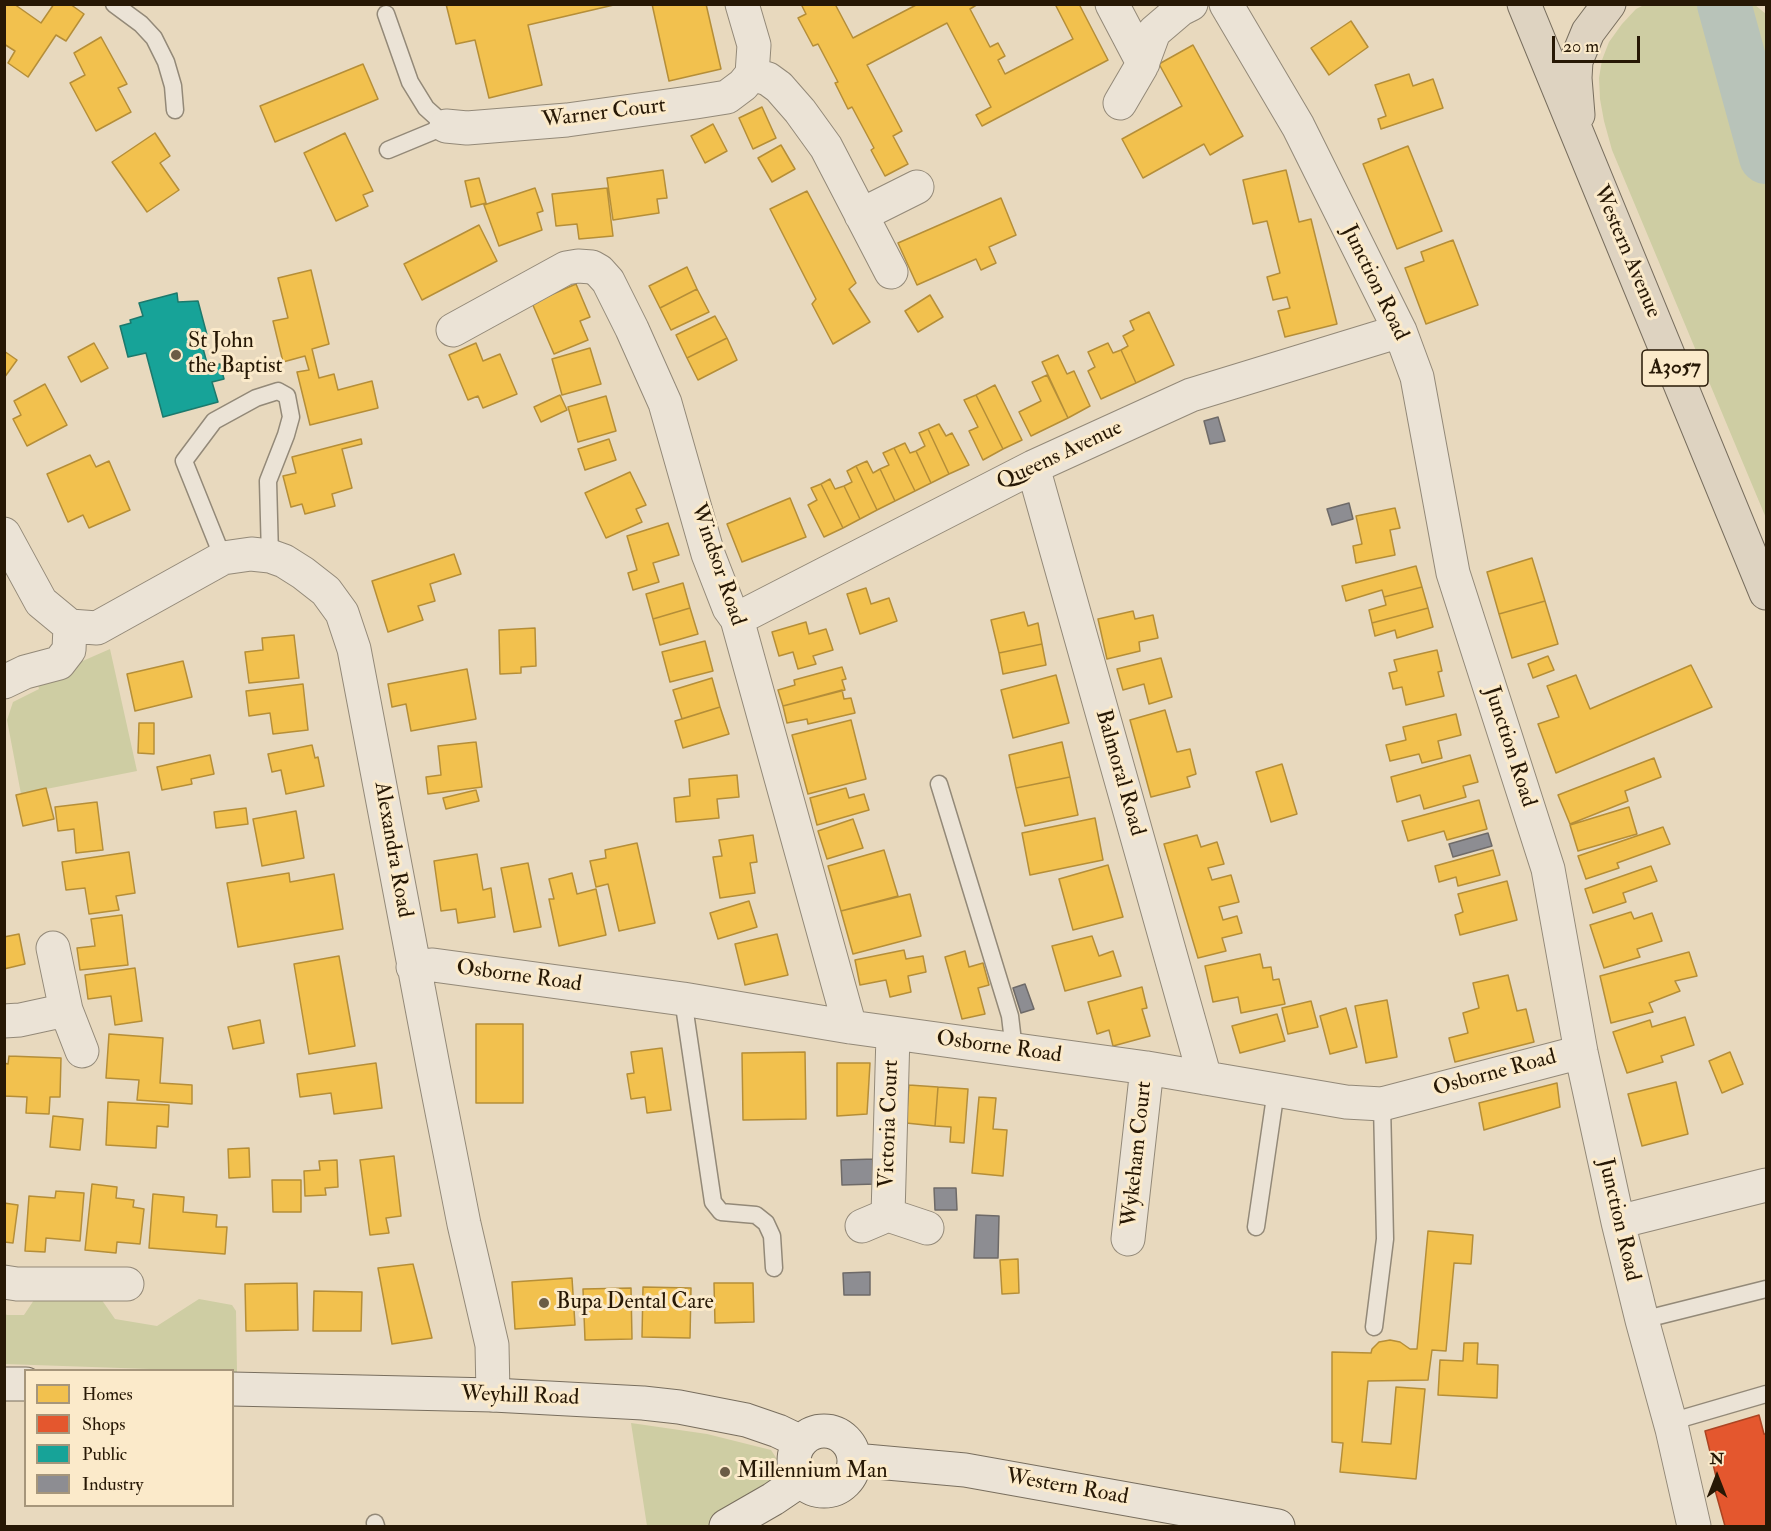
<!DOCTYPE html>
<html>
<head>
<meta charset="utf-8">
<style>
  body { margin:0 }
  #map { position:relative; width:1771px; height:1531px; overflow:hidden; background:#e8d9be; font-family:"IM FELL Double Pica",serif }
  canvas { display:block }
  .frame { position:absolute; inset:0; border:6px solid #271805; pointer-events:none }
  .legend { position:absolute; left:24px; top:1369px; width:210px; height:138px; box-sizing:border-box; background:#fbeaca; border:2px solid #a6967b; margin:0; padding:8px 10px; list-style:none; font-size:18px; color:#271805 }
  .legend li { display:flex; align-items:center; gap:12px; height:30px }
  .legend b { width:30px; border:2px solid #a6967b }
  .north { position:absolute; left:1687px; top:1447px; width:60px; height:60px; -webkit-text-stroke:4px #fbeaca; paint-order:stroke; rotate:0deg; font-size:16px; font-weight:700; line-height:24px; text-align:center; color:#271805 }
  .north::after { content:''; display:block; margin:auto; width:21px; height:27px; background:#271805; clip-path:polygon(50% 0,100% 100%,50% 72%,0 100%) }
  .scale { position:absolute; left:1552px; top:36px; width:88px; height:27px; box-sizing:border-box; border:3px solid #271805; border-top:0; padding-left:8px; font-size:18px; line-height:21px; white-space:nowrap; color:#271805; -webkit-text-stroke:4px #fbeaca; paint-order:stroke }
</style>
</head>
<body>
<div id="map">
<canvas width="1771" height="1531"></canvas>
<div class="frame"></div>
<ul class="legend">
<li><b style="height:16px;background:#f2c14e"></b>Homes</li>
<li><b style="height:16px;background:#e4572e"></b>Shops</li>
<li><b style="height:16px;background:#17a398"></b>Public</li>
<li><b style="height:16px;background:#8d8d92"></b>Industry</li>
</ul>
<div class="north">N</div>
<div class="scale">20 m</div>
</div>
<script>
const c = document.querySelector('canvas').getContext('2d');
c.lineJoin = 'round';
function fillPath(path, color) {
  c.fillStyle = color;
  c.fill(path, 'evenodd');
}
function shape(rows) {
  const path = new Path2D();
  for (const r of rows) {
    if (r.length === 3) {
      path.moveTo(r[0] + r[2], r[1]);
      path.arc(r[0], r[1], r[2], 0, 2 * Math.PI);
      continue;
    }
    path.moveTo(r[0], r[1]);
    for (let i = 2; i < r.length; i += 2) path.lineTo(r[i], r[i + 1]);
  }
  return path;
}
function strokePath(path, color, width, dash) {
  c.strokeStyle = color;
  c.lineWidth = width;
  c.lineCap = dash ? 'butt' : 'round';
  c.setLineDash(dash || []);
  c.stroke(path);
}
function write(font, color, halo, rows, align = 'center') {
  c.font = font + ' "IM FELL Double Pica",serif';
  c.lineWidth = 6;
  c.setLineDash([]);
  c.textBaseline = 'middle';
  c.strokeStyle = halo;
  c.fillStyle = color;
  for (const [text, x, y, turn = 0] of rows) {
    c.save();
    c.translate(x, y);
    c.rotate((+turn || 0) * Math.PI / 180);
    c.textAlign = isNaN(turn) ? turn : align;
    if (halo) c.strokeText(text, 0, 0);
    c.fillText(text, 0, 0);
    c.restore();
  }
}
const green = shape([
  [1644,5,1755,5,1766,14,1766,518,1612,150,1604,121,1600,99,1599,78,1602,60,1609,42,1622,24,1636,9],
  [110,649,137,771,21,794,7,720,13,702,39,689,37,681],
  [99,1296,115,1319,157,1326,199,1299,232,1305,236,1311,237,1372,5,1364,4,1313,7,1315,24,1315,36,1297],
  [631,1423,707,1434,771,1450,786,1473,745,1503,707,1526,647,1526]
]);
const homes = shape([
  [4,4,14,4,41,23,54,4,70,4,84,14,66,41,56,35,28,77,8,63,15,51,4,44,4,4],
  [446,4,618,4,528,25,542,85,489,98,475,40,456,44,446,4],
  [652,4,706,4,721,69,669,81,652,4],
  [801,4,835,4,853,38,918,4,978,4,970,9,990,47,998,43,1005,56,998,60,1005,74,1073,39,1055,4,1079,4,1108,60,982,126,976,115,991,107,947,23,867,65,902,131,893,136,908,164,885,176,871,150,874,148,852,107,848,109,835,83,838,82,818,44,813,46,798,18,806,14,801,4],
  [1351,21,1368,47,1329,75,1311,48,1351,21],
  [101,37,127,84,118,88,131,112,96,131,70,83,85,75,74,53,101,37],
  [1193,45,1243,136,1210,155,1204,144,1143,178,1122,139,1182,106,1159,64,1193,45],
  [363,64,378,99,275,142,260,106,363,64],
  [1409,74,1413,86,1433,79,1443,108,1381,129,1378,119,1386,116,1375,85,1409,74],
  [762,107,776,138,753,149,739,118,762,107],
  [713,124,727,151,705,163,691,136,713,124],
  [155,133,170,156,160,163,179,190,147,212,112,162,155,133],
  [345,133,373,191,363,195,368,206,336,221,304,153,345,133],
  [781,145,795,169,772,182,758,158,781,145],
  [1408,146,1442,231,1397,249,1363,164,1408,146],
  [663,170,667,198,657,199,659,213,613,220,607,178,663,170],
  [1286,170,1299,222,1311,219,1337,324,1285,337,1278,311,1290,308,1287,297,1273,300,1267,277,1280,273,1267,221,1253,224,1243,180,1286,170],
  [479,178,486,203,471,207,465,181,479,178],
  [535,188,543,211,537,213,542,230,499,246,484,205,535,188],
  [607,188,613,236,579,239,577,224,556,226,552,194,607,188],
  [807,191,856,283,849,289,870,322,833,344,812,304,816,299,770,209,807,191],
  [1001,198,1016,235,989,247,996,263,981,270,976,259,917,285,898,243,1001,198],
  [479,225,497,261,422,300,404,264,479,225],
  [1453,240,1478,305,1426,324,1405,268,1424,261,1421,252,1453,240],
  [687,267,697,289,660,308,649,286,687,267],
  [311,270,329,344,312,349,319,378,334,374,338,390,372,381,378,408,310,425,297,372,309,370,305,356,283,362,273,321,288,318,278,278,311,270],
  [576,284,590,317,580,321,588,340,554,354,532,303,576,284],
  [697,289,709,312,671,330,660,308,697,289],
  [930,295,943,317,918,332,905,311,930,295],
  [1149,312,1174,365,1136,383,1121,350,1128,346,1123,336,1134,330,1130,321,1149,312],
  [715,316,727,338,687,358,676,335,715,316],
  [727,338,737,360,698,380,687,358,727,338],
  [94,343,108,368,81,382,68,357,94,343],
  [476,343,483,361,500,354,517,394,483,408,478,396,468,400,449,355,476,343],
  [1108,343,1113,353,1121,350,1136,383,1101,399,1088,371,1095,367,1088,352,1108,343],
  [590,348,601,384,562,395,552,359,590,348],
  [4,351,17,360,4,378,4,351],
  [1058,355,1067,374,1074,371,1090,406,1068,418,1042,362,1058,355],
  [1047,375,1068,418,1031,436,1019,412,1041,401,1032,382,1047,375],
  [45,384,67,425,27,446,13,419,21,415,14,401,45,384],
  [995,385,1022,440,1003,449,976,395,995,385],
  [560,395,567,410,541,422,534,407,560,395],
  [976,395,1003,449,983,460,969,431,978,427,964,400,976,395],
  [606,396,616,431,578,442,568,407,606,396],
  [939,424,946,436,952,433,969,465,949,474,928,429,939,424],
  [928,429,949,474,931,483,916,451,925,446,919,433,928,429],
  [361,439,362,444,342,449,352,488,332,494,335,506,305,514,302,504,291,507,283,476,296,473,292,457,361,439],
  [609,439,616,460,585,470,578,449,609,439],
  [905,443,910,453,916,451,931,483,915,491,894,448,905,443],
  [894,448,915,491,895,501,880,469,889,465,883,453,894,448],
  [90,455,96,467,109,461,130,510,89,528,83,515,68,522,47,474,90,455],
  [867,461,873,473,880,469,895,501,877,510,856,466,867,461],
  [856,466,877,510,860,519,844,486,852,482,847,471,856,466],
  [630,472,646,505,636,509,642,522,606,538,585,493,630,472],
  [830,479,835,489,844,486,860,519,843,528,821,484,830,479],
  [821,484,843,528,824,537,808,505,817,500,811,488,821,484],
  [790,498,806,537,742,562,727,524,790,498],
  [1395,508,1400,528,1390,530,1395,555,1356,563,1353,546,1362,544,1356,516,1395,508],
  [668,523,679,555,653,563,659,582,633,590,628,573,637,570,627,536,668,523],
  [454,554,461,574,430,584,435,601,418,606,423,620,388,632,372,581,454,554],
  [1532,558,1545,601,1499,614,1487,572,1532,558],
  [1416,566,1422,587,1384,597,1382,590,1346,601,1342,586,1416,566],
  [683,583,690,608,653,619,646,594,683,583],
  [1422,587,1428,608,1372,623,1369,610,1386,605,1384,597,1422,587],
  [866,588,871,604,889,598,897,621,860,634,847,594,866,588],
  [1545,601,1558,644,1512,658,1499,614,1545,601],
  [690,608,698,634,660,645,653,619,690,608],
  [1428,608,1433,627,1397,638,1395,630,1375,636,1372,623,1428,608],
  [1133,611,1135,619,1153,615,1158,638,1139,642,1140,651,1107,659,1098,619,1133,611],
  [1024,612,1028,626,1038,623,1042,644,999,653,991,620,1024,612],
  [806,622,809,634,826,629,833,650,813,656,816,664,798,669,793,652,779,656,772,632,806,622],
  [535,628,536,666,521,667,521,673,500,674,499,630,535,628],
  [294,635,299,678,249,683,245,652,263,650,262,638,294,635],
  [705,641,713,671,670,682,662,652,705,641],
  [1042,644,1046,665,1003,674,999,653,1042,644],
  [1437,650,1442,671,1438,672,1444,696,1406,705,1402,687,1393,689,1389,673,1397,671,1394,660,1437,650],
  [1548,656,1554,670,1533,678,1528,664,1548,656],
  [1161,658,1172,697,1149,704,1144,684,1123,690,1117,669,1161,658],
  [183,661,192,697,135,711,127,674,183,661],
  [1691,665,1712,707,1556,773,1538,724,1559,717,1547,686,1576,675,1590,709,1691,665],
  [842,667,846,679,842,680,845,690,783,706,778,690,795,685,794,680,842,667],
  [467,669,476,719,411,731,406,704,392,707,388,684,467,669],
  [1056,675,1069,723,1013,738,1001,690,1056,675],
  [712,678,720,707,682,719,673,690,712,678],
  [303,684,308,730,273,734,270,713,249,716,246,691,303,684],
  [842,690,844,699,851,698,855,713,808,724,807,719,787,723,783,706,842,690],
  [720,707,729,734,683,748,675,721,720,707],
  [1165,710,1177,752,1190,749,1196,774,1187,777,1190,787,1151,797,1130,720,1165,710],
  [1456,714,1461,735,1438,741,1442,758,1422,763,1419,754,1390,761,1386,745,1406,740,1403,727,1456,714],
  [851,720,866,779,808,794,792,735,851,720],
  [139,723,154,723,154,754,138,753,139,723],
  [476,742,482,787,428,794,426,777,441,775,438,746,476,742],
  [1062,742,1070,777,1016,788,1009,755,1062,742],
  [312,745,315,758,318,757,324,786,286,794,281,770,272,772,268,754,312,745],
  [210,755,214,774,191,779,192,784,162,790,157,767,210,755],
  [1470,755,1478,782,1463,786,1466,797,1424,809,1420,795,1397,802,1391,777,1470,755],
  [1654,758,1661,777,1625,791,1628,801,1570,824,1558,795,1654,758],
  [1282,764,1297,814,1271,822,1256,772,1282,764],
  [737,775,739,797,717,799,719,818,676,822,674,798,690,796,689,779,737,775],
  [1070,777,1078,815,1025,826,1016,788,1070,777],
  [46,788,54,819,23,826,16,795,46,788],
  [846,788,849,798,864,794,869,810,817,825,810,798,846,788],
  [476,790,479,801,446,809,443,798,476,790],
  [1479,800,1487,829,1447,840,1444,831,1408,841,1402,821,1479,800],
  [97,802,103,850,76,853,74,829,58,831,55,807,97,802],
  [1629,807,1637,834,1578,851,1570,825,1629,807],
  [246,808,248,824,216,828,214,812,246,808],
  [296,811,304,858,262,866,253,819,296,811],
  [1095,818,1103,860,1030,875,1022,833,1095,818],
  [853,819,863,848,827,859,818,831,853,819],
  [1663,827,1670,844,1617,863,1619,868,1586,879,1578,856,1663,827],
  [753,835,757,862,750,863,755,893,720,898,713,857,722,856,719,840,753,835],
  [1197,835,1201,847,1217,842,1224,864,1208,868,1212,880,1231,875,1239,902,1219,907,1223,920,1237,916,1242,933,1222,938,1226,951,1198,958,1164,844,1197,835],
  [637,843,655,923,619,931,608,884,596,887,590,861,606,858,605,850,637,843],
  [884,850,898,896,841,911,828,866,884,850],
  [1493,850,1500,875,1458,886,1456,877,1439,882,1435,866,1493,850],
  [129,852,135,893,116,896,119,910,89,914,85,888,66,890,62,862,129,852],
  [477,854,483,890,491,888,495,917,458,923,456,909,441,911,434,861,477,854],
  [528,863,541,927,514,932,501,868,528,863],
  [1108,865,1123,917,1073,930,1059,879,1108,865],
  [1651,866,1657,881,1623,893,1626,902,1593,913,1585,889,1651,866],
  [289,873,290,882,334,874,343,929,238,947,227,883,289,873],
  [572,873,577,894,596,889,606,935,559,946,549,899,554,899,549,879,572,873],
  [1507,881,1517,920,1460,935,1455,915,1463,912,1458,894,1507,881],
  [910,894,921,936,853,954,841,911,910,894],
  [749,901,757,927,718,939,710,913,749,901],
  [1631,912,1634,919,1652,913,1662,941,1637,949,1640,957,1604,968,1590,925,1631,912],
  [122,915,128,965,80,970,77,948,95,946,91,919,122,915],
  [19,934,25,964,4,969,4,937,19,934],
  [777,934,788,975,745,985,735,944,777,934],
  [1092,936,1099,956,1113,951,1121,976,1065,991,1052,946,1092,936],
  [904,950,906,959,923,956,926,972,908,976,911,992,890,997,886,980,860,985,855,960,904,950],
  [965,951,969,967,983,963,989,985,978,988,985,1014,962,1019,945,957,965,951],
  [1689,952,1697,976,1675,981,1680,991,1649,1003,1653,1012,1611,1023,1600,976,1689,952],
  [1260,954,1263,968,1271,967,1273,980,1279,979,1285,1004,1241,1013,1238,997,1213,1002,1205,966,1260,954],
  [339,956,355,1046,309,1054,294,964,339,956],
  [135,968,142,1021,115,1025,111,996,88,999,85,975,135,968],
  [1508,975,1517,1011,1526,1009,1534,1042,1455,1062,1449,1038,1468,1033,1463,1013,1479,1008,1473,983,1508,975],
  [1142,987,1147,1008,1142,1009,1150,1036,1113,1046,1109,1030,1097,1034,1088,1002,1142,987],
  [1387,1000,1397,1057,1366,1063,1355,1006,1387,1000],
  [1311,1001,1318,1027,1288,1034,1282,1008,1311,1001],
  [1346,1008,1357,1047,1330,1054,1320,1016,1346,1008],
  [1277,1014,1285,1041,1240,1053,1232,1026,1277,1014],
  [1685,1017,1694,1045,1661,1056,1663,1062,1627,1073,1613,1032,1650,1020,1652,1027,1685,1017],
  [260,1020,264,1043,233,1049,228,1027,260,1020],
  [476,1024,523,1024,523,1103,476,1103,476,1024],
  [109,1034,163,1038,160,1083,192,1085,192,1104,137,1100,139,1080,106,1078,109,1034],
  [662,1048,671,1110,647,1113,645,1097,631,1099,627,1074,634,1073,631,1052,662,1048],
  [805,1052,806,1119,743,1120,742,1053,805,1052],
  [1730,1052,1743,1084,1722,1093,1709,1061,1730,1052],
  [9,1056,61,1058,60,1097,50,1097,49,1114,26,1113,27,1097,4,1096,4,1063,8,1064,9,1056],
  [376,1063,382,1108,334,1114,331,1093,300,1097,297,1074,376,1063],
  [837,1063,870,1063,867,1114,837,1116,837,1063],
  [1676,1082,1688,1134,1642,1146,1628,1094,1676,1082],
  [1557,1083,1560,1107,1484,1130,1479,1103,1557,1083],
  [909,1085,938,1087,935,1126,906,1123,909,1085],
  [938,1087,968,1089,964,1143,950,1142,951,1127,935,1126,938,1087],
  [979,1097,996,1098,993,1129,1007,1130,1003,1176,972,1173,979,1097],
  [108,1102,169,1105,168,1127,157,1126,156,1148,106,1145,108,1102],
  [53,1116,83,1119,80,1150,50,1147,53,1116],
  [249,1148,250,1177,229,1178,228,1149,249,1148],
  [394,1156,401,1216,386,1218,389,1233,370,1235,360,1160,394,1156],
  [337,1160,338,1187,325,1188,326,1195,305,1196,304,1171,320,1170,319,1161,337,1160],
  [272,1180,301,1180,301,1212,273,1212,272,1180],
  [92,1184,117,1187,116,1198,134,1200,133,1207,144,1209,140,1244,117,1242,116,1253,85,1250,92,1184],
  [56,1191,84,1193,80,1241,46,1238,45,1252,25,1251,29,1196,55,1198,56,1191],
  [153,1194,184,1197,183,1212,217,1215,216,1227,227,1227,225,1254,149,1248,153,1194],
  [4,1203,18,1205,13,1243,4,1242,4,1203],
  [1428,1231,1473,1235,1471,1264,1454,1263,1446,1351,1432,1350,1428,1380,1368,1381,1362,1442,1391,1444,1396,1387,1425,1389,1416,1479,1340,1472,1343,1443,1332,1442,1332,1352,1371,1353,1372,1349,1379,1342,1390,1340,1400,1342,1410,1349,1417,1349,1428,1231],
  [1018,1259,1019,1293,1002,1294,1000,1260,1018,1259],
  [413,1264,432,1338,392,1344,378,1268,413,1264],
  [572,1278,575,1325,515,1329,512,1282,572,1278],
  [297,1283,298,1330,246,1331,245,1284,297,1283],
  [714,1283,753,1283,754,1322,715,1323,714,1283],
  [643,1287,691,1288,690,1338,642,1337,643,1287],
  [631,1288,632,1339,585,1340,583,1289,631,1288],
  [314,1291,362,1292,361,1331,313,1331,314,1291],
  [1464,1343,1478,1343,1477,1364,1498,1365,1497,1398,1438,1395,1440,1360,1463,1361,1464,1343]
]);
const shops = shape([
  [1759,1415,1764,1434,1766,1434,1766,1526,1725,1526,1715,1490,1719,1489,1705,1431,1759,1415]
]);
const public = shape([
  [177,293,178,302,198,301,207,335,200,337,208,367,220,364,224,379,212,382,218,402,163,417,146,353,128,357,120,326,131,323,130,320,143,316,139,303,177,293]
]);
const industry = shape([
  [1218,417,1225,441,1210,444,1204,421,1218,417],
  [1349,503,1353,519,1332,525,1327,509,1349,503],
  [1488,833,1492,846,1453,857,1449,844,1488,833],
  [1025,984,1034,1009,1021,1013,1013,988,1025,984],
  [875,1159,876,1184,842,1185,841,1160,875,1159],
  [934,1188,956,1188,957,1210,935,1210,934,1188],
  [976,1215,999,1216,998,1258,974,1258,976,1215],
  [870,1272,870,1295,844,1295,843,1273,870,1272]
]);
const river = shape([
  [1724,4,1766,157]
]);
const lane = shape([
  [114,4,141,24,154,38,166,62,173,86,175,110],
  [386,14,410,82,426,108,446,126,388,150],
  [223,558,184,461,214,421,256,398,278,391,287,396,291,417,286,435,268,481,270,556],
  [939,784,1010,1016,1014,1050],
  [683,999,713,1202,721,1212,756,1215,766,1223,772,1236,774,1268],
  [1256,1227,1276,1090],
  [1642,1320,1766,1289],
  [1374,1327,1385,1239,1382,1104],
  [1670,1422,1766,1394],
  [375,1523,376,1526]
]);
const street = shape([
  [742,4,754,45,752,74,768,79,779,87,800,111,826,147,891,272],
  [1112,4,1143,63],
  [1226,4,1298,126,1400,331,1417,377,1453,573,1548,869,1581,1052,1618,1222,1642,1320,1672,1429,1694,1526],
  [1120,103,1141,67,1154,32,1181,9,1191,4],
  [446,126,467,128,567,120,696,102,727,97,743,85,752,74],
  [861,215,917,187],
  [453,330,566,268,578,266,592,267,599,271,608,281,632,329,665,403,708,554,729,608,737,619,850,1027],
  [1033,467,1205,1078],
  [4,534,41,602,70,626],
  [737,619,1033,467,1191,395,1400,331],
  [70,626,97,628,223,558,251,554,270,556,284,561,303,573,326,591,342,613,354,649,434,1071,464,1224,492,1345,493,1395],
  [4,682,25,672,59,663,69,650,70,626],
  [413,967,433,965,683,999,850,1027,1147,1068,1346,1102,1382,1104,1581,1052],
  [66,1010,82,1051],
  [4,1021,20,1020,66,1010,53,948],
  [888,1215,893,1034],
  [1618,1222,1766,1185],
  [862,1226,888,1215,927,1228],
  [1128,1239,1147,1068],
  [4,1282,17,1284,127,1284]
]);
const secondary = shape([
  [4,1384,26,1384],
  [232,1389,493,1395,643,1403,679,1407,746,1420,778,1431,801,1442],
  [824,1461,30],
  [854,1460,965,1470,1278,1526],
  [726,1526,773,1499,801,1480]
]);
const primary = shape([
  [1524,4,1766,593],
  [1578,115,1575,78,1576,61,1588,32,1609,4]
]);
const markers = [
  [176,355,6,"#6b5c46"],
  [544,1303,6,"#6b5c46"],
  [725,1472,6,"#6b5c46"]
];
const shields = [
  [1675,368,66]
];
const shieldNames = [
  ["A3057",1675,368]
];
const streetNames = [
  ["Warner Court",604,114,-7],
  ["Western Avenue",1626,252,67],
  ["Junction Road",1374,283,64],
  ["Queens Avenue",1060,456,-25],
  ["Windsor Road",717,565,71],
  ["Junction Road",1509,747,72],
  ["Balmoral Road",1119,773,74],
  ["Alexandra Road",392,850,80],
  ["Osborne Road",519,977,8],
  ["Osborne Road",999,1048,8],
  ["Osborne Road",1495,1074,-15],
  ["Victoria Court",890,1124,-88],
  ["Wykeham Court",1138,1154,-84],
  ["Junction Road",1618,1220,77],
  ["Weyhill Road",520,1397,2],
  ["Western Road",1067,1488,10]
];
const poiNames = [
  ["St John",188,342],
  ["the Baptist",188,367],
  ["Bupa Dental Care",556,1303],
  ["Millennium Man",737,1472]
];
fillPath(green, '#cecda3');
fillPath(homes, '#f2c14e');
strokePath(homes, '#b58e38', 1.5);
fillPath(shops, '#e4572e');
strokePath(shops, '#ab4422', 1.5);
fillPath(public, '#17a398');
strokePath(public, '#1c796c', 1.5);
fillPath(industry, '#8d8d92');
strokePath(industry, '#6e6a68', 1.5);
strokePath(river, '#b8c3b9', 54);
strokePath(lane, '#938978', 19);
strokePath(street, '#938978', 35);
strokePath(secondary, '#786e5e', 35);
strokePath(primary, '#786e5e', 35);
strokePath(lane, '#ebe3d6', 16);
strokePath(street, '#ebe3d6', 33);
strokePath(secondary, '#ebe3d6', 33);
strokePath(primary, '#ded3c1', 33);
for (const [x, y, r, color] of markers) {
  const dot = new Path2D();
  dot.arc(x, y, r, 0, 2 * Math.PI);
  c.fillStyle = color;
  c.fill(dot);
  strokePath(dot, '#fbeaca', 2);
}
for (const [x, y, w] of shields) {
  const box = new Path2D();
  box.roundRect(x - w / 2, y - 18, w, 36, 4.5);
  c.fillStyle = '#fbeaca';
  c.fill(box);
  strokePath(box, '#271805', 1.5);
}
write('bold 21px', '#271805', null, shieldNames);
write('22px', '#271805', '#fbeaca', streetNames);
write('22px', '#271805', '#fbeaca', poiNames, 'left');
</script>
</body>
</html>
